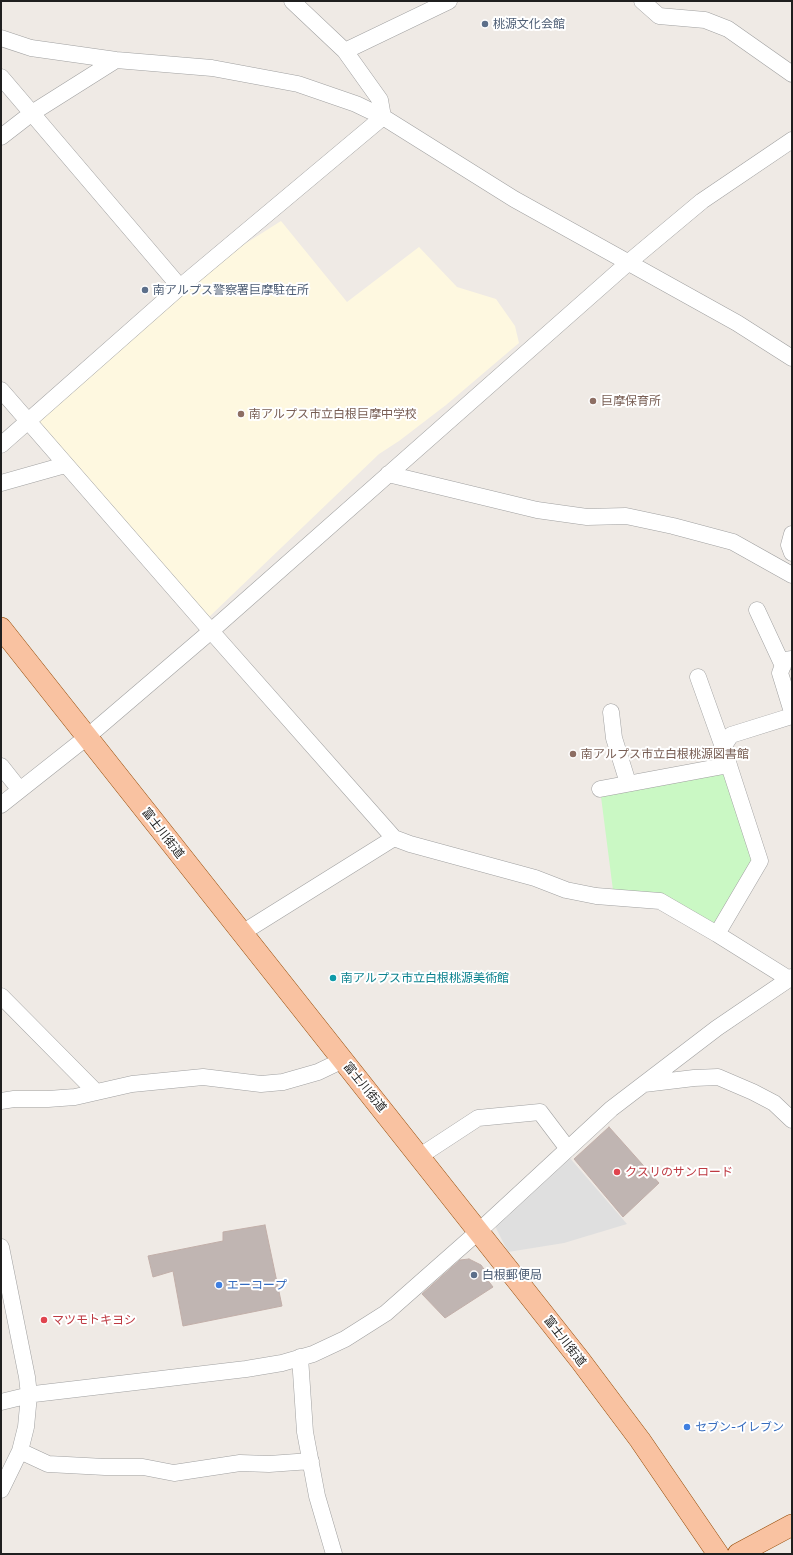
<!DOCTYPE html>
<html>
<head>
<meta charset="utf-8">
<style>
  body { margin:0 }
  #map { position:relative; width:793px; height:1555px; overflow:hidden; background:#efeae5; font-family:Commissioner,sans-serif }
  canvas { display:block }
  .frame { position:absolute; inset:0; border:2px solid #1f1f1f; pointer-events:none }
</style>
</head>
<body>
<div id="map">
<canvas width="793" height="1555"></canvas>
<div class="frame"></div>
</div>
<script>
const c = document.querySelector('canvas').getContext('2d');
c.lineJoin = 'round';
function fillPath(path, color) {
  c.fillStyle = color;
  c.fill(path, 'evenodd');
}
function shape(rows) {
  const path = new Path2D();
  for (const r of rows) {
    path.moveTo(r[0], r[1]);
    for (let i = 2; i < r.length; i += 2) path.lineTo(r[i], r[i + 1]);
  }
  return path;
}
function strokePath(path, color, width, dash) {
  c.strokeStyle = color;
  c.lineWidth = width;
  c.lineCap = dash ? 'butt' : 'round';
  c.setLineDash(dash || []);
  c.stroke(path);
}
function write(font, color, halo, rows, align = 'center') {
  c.font = font + ' Commissioner,"Noto Sans JP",sans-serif';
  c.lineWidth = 4;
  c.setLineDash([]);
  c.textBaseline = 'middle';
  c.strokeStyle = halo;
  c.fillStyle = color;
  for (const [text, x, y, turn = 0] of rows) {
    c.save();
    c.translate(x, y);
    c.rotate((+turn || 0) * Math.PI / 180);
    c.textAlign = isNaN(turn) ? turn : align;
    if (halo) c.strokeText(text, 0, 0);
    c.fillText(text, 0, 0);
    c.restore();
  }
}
const education = shape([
  [281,221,347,302,419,247,457,287,496,299,515,326,519,343,446,405,399,441,379,454,208,618,38,423,221,259]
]);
const park = shape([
  [729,765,760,861,717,934,660,901,614,898,600,789]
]);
const parking = shape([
  [569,1157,627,1224,564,1243,508,1252,494,1224]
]);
const building = shape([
  [609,1127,659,1183,623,1217,574,1159,609,1127],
  [265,1225,282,1306,183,1326,173,1271,153,1277,148,1256,223,1241,223,1232,265,1225],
  [469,1259,481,1265,489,1276,486,1278,493,1287,445,1318,422,1294,460,1260,469,1259]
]);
const minor = shape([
  [292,1,345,51,380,100,383,117],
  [642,1,659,16,705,20,728,29,792,74],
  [1,38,31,48,116,60,212,68,298,84,356,104,383,117,514,199,737,323,792,358],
  [345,51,449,1],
  [1,77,180,287],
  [1,137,32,113,116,60],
  [1,390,211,631,394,838,410,844,535,878,566,890,596,896,660,901,717,934,789,979],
  [1,445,180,287,383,117],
  [388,474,537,510,587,517,626,516,673,526,733,542,792,575],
  [1,483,65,465],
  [792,534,789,545,792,553],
  [757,610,783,666],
  [792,659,785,660,780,673,792,712],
  [698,677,723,747],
  [611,712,614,738,628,783],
  [1,766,20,790],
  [600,789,729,765],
  [1,805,87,737,211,631,629,262,702,201,792,140],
  [242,933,394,838],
  [717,934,760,861,723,747,731,735,792,716],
  [1,996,96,1092],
  [644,1084,694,1078,718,1077,753,1092,774,1103,792,1120],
  [1,1101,14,1099,48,1099,75,1097,132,1084,203,1077,261,1084,283,1082,318,1072,343,1060],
  [420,1156,478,1118,540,1112,568,1149],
  [1,1247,27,1377,29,1395,26,1427,20,1451,1,1490],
  [300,1357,305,1432,317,1496,334,1554],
  [1,1402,34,1394,246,1369,282,1363,313,1354,345,1339,386,1313,479,1231,611,1109,717,1028,792,977],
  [20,1451,48,1464,105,1467,143,1467,174,1473,240,1463,269,1464,311,1461]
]);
const major = shape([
  [1,628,580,1360,640,1440,718,1554],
  [738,1554,792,1525]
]);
const markers = [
  [485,24,4,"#5c6f8a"],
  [145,290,4,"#5c6f8a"],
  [593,401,4,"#8d6e63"],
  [241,414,4,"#8d6e63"],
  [573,754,4,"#8d6e63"],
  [333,978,4,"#0f9aa8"],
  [617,1172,4,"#e0444e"],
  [474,1275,4,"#5c6f8a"],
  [219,1285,4,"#3f7fe0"],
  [44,1320,4,"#e0444e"],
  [687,1427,4,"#3f7fe0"]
];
const serviceNames = [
  ["桃源文化会館",493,24],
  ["南アルプス警察署巨摩駐在所",153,290],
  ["白根郵便局",482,1275]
];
const educationNames = [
  ["巨摩保育所",601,401],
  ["南アルプス市立白根巨摩中学校",249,414],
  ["南アルプス市立白根桃源図書館",581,754]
];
const streetNames = [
  ["富士川街道",163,833,52],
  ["富士川街道",365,1087,51],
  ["富士川街道",565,1341,52]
];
const cultureNames = [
  ["南アルプス市立白根桃源美術館",341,978]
];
const healthNames = [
  ["クスリのサンロード",625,1172],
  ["マツモトキヨシ",52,1320]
];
const shopNames = [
  ["エーコープ",227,1285],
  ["セブン-イレブン",695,1427]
];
fillPath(education, '#fef8e0');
fillPath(park, '#caf8c4');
fillPath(parking, '#dfdfdf');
fillPath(building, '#c0b5b2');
strokePath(building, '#c1aea8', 1);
strokePath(minor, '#a0a0a0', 17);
strokePath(major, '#954a05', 22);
strokePath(minor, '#fff', 16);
strokePath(major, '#f9c2a1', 21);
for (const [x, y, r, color] of markers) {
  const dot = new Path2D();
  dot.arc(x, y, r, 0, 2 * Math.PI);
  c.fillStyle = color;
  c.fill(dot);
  strokePath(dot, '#fff', 1.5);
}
write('12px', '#4e5e75', '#fff', serviceNames, 'left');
write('12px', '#785e54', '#fff', educationNames, 'left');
write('12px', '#1f1f1f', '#fff', streetNames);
write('12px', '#0d838f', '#fff', cultureNames, 'left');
write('12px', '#be3a42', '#fff', healthNames, 'left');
write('12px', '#366cbe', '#fff', shopNames, 'left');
</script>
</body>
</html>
